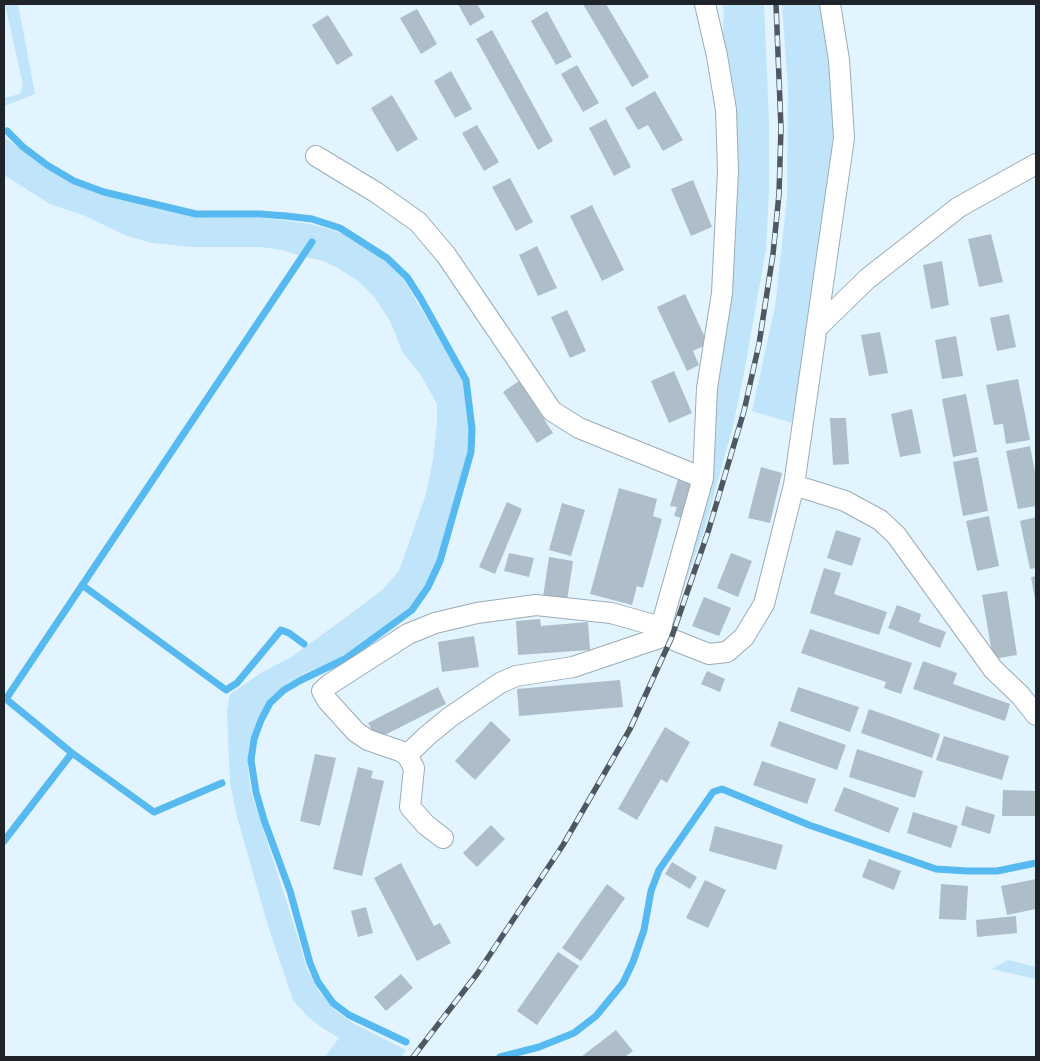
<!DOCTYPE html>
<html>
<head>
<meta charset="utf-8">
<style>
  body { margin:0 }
  #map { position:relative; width:1040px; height:1061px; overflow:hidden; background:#e2f4ff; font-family:Overpass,sans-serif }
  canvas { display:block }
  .frame { position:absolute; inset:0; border:5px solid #1e2429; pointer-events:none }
</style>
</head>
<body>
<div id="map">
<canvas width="1040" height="1061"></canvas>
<div class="frame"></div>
</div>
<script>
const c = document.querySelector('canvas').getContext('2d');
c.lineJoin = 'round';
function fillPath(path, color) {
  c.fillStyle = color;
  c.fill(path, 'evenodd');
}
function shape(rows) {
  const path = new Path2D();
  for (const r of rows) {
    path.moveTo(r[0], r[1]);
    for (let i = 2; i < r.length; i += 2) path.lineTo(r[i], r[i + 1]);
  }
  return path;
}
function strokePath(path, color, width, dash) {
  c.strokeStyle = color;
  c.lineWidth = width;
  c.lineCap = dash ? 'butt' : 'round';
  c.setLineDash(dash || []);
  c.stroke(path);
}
const green = shape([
  [5,4,18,4,35,94,4,106,4,98,20,94,23,85],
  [723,4,764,4,769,121,769,191,766,249,745,368,733,426,704,530,677,607,677,595,714,389,721,51,724,14],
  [782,4,826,4,840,138,812,327,792,423,752,411,775,307,787,198,788,88],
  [4,137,46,169,72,184,104,195,199,217,264,218,311,224,333,230,353,239,390,264,404,280,456,368,466,389,470,429,467,457,444,539,432,574,411,606,343,657,305,673,288,683,269,699,257,719,249,743,248,768,251,792,293,922,307,969,319,992,336,1011,353,1023,406,1050,401,1057,325,1057,339,1038,321,1027,307,1016,293,1000,268,926,236,813,230,783,227,711,230,694,261,673,293,656,357,609,383,589,399,571,424,500,428,485,433,460,437,424,437,404,421,375,403,353,390,321,375,298,357,280,336,267,323,261,298,255,282,250,261,247,191,247,152,243,127,236,83,215,50,204,4,175],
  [1008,960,1036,967,1036,979,992,969]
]);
const stream = shape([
  [7,131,23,147,47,165,74,181,104,192,196,214,260,214,286,216,312,219,340,228,387,258,407,277,421,299,466,380,472,429,471,452,440,561,428,587,412,610,345,659,301,680,284,690,270,703,261,720,254,739,251,760,256,792,264,820,290,891,310,963,318,982,333,1003,349,1015,406,1042],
  [82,585,226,690,237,683,281,630,289,633,304,644],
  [72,753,154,812,222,783],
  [4,841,72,753,6,699,312,242],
  [500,1057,539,1047,574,1033,596,1016,623,983,633,962,644,930,651,891,659,870,713,792,722,789,809,825,936,869,967,871,997,871,1036,863]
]);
const building = shape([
  [458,4,477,4,485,17,470,26],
  [583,4,606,4,649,77,632,87],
  [417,9,437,44,421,54,400,18],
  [547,11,572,57,556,65,531,21],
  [328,15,353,55,337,65,312,25],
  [492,30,553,141,538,150,476,39],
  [577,65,599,103,583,112,561,74],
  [451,71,472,109,455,118,434,81],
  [655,91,683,140,663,151,648,125,638,130,625,108],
  [392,95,418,139,397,152,371,108],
  [606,119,631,167,614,176,589,128],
  [477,125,499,162,484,171,462,133],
  [510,178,533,222,516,231,492,187],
  [693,180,712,227,691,236,671,189],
  [592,205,624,270,602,281,570,216],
  [991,234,1003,282,979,287,968,239],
  [537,246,557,288,538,296,519,255],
  [942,261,949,305,931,309,923,265],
  [685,294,708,344,693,351,699,365,687,371,657,307],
  [567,310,586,351,570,358,551,317],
  [1009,314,1016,347,997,351,990,318],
  [880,332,888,373,869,376,861,335],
  [956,336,963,376,942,379,935,340],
  [674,371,692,413,669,423,651,381],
  [1018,379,1030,440,1006,444,1003,424,994,425,986,385],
  [519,381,553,433,537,443,503,392],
  [966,394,977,452,953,457,942,399],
  [912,409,921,453,900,457,891,414],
  [830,418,846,418,849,464,833,465],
  [1030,446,1036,477,1036,506,1018,509,1006,451],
  [978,457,988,511,963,516,953,462],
  [761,467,782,473,770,523,748,518],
  [678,479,695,483,685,519,674,516,677,507,670,506],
  [619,488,657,499,653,516,662,519,643,588,637,586,632,605,590,594],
  [507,502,522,509,495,574,479,567],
  [562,503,585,510,571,556,549,550],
  [989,516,999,566,977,571,966,521],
  [1036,517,1036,568,1030,569,1020,521],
  [836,530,861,538,852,566,827,558],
  [509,553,534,558,529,577,504,571],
  [731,553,752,561,738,597,717,588],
  [549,557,573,561,567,601,543,597],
  [824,568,841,573,834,594,887,612,879,635,810,613],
  [1036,576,1036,599,1035,599,1031,577],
  [1007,591,1017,655,993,659,982,595],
  [704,597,731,608,719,636,692,626],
  [897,605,921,614,919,622,946,632,940,648,888,628],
  [540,619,541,626,588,622,590,650,518,655,516,621],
  [810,629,912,663,901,694,884,688,886,682,801,653],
  [474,636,479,667,442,672,438,642],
  [923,661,957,673,953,684,1010,704,1005,721,913,689],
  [707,671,725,679,720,692,701,684],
  [620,680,623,707,519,716,517,689],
  [438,687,446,704,377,739,368,723],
  [798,687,859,707,850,732,790,711],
  [869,709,940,734,932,758,861,733],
  [491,721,511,740,475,780,455,761],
  [779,721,846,745,837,770,770,746],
  [665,727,690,742,667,783,661,779,637,820,618,809],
  [944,736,1009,756,1002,780,936,760],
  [857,749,923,771,915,798,849,777],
  [315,754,336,758,320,826,300,821],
  [762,761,816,779,807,804,753,785],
  [358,767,373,771,371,778,384,781,362,876,333,869],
  [844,787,899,808,889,833,834,811],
  [1003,790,1036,791,1036,816,1002,816],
  [966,806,995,815,990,834,961,825],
  [913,812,958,826,951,848,907,833],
  [491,825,505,839,477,867,463,853],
  [715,826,783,845,776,870,709,851],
  [869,859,901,871,894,890,862,877],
  [672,862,697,877,690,889,665,874],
  [401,863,434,926,440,923,451,943,417,961,374,878],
  [1036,879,1036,909,1007,915,1001,886],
  [705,880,726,890,708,928,686,918],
  [607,884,625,898,581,961,562,948],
  [941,884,968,886,966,920,939,919],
  [366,907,373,933,358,937,351,911],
  [1016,916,1017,933,977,937,976,920],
  [558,952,579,966,537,1025,517,1011],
  [401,974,413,988,386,1011,374,997],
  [616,1030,633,1051,625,1057,581,1057]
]);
const street = shape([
  [705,4,717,56,726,110,728,171,722,293,707,388,703,478,661,627,665,636,671,639,709,654,727,652,744,637,764,604,794,485,844,138,839,60,830,4],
  [316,156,377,193,418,222,446,255,552,411,579,428,703,478],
  [818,327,867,279,959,207,1036,164],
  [794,485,845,501,880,520,896,535,993,669,1020,695,1036,715],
  [407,755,428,735,450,717,500,683,516,676,573,667,665,636],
  [443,838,426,825,410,807,414,768,407,755,400,751,368,740,356,732,327,700,322,691,330,684,408,634,435,623,477,613,536,605,611,613,661,627]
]);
const rail = shape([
  [413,1057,477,974,563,845,630,729,671,639,708,532,744,411,759,344,773,254,779,194,781,128,776,4]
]);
fillPath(green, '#c0e4fa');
strokePath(stream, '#56b9ef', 7);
fillPath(building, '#adbec9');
strokePath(street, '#9bacb7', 22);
strokePath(street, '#fff', 20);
strokePath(rail, '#4f585f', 5.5);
strokePath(rail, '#e2f4ff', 4, [11]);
</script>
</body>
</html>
